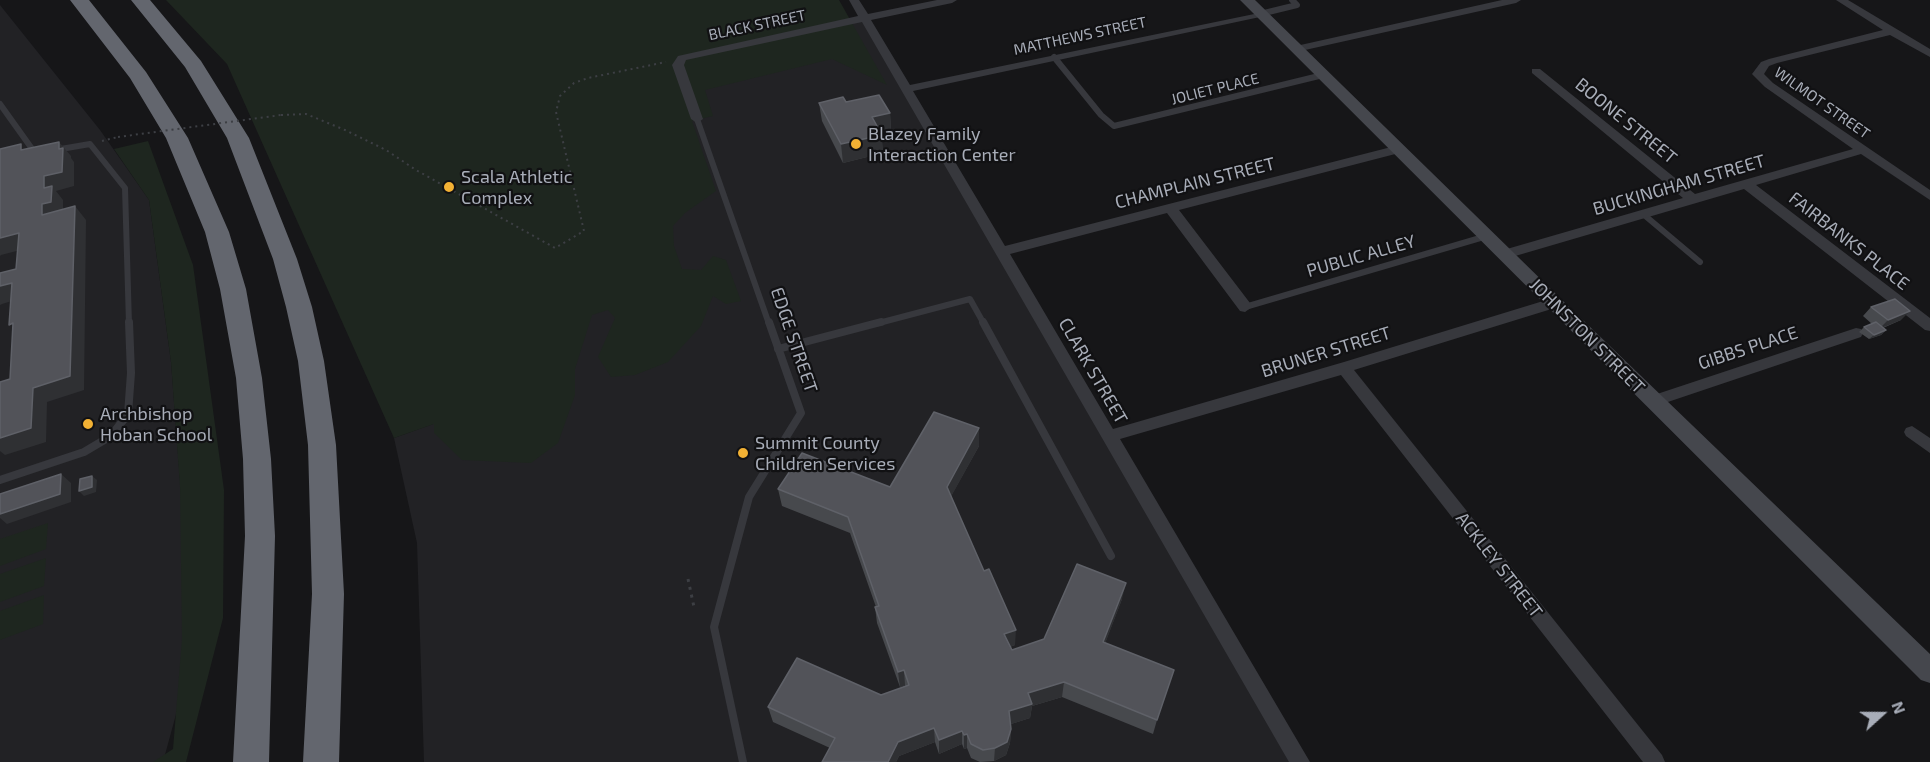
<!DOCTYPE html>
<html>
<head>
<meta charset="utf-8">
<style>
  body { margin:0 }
  #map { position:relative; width:1930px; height:762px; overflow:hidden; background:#161618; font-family:"Exo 2",sans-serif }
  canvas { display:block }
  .north { position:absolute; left:1852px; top:684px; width:60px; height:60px; -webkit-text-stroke:4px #111113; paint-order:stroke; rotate:69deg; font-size:16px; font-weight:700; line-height:24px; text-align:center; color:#a8adb8 }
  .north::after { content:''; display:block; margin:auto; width:21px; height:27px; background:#a8adb8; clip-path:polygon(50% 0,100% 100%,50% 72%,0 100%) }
</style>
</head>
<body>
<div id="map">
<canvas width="1930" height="762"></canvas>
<div class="north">N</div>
</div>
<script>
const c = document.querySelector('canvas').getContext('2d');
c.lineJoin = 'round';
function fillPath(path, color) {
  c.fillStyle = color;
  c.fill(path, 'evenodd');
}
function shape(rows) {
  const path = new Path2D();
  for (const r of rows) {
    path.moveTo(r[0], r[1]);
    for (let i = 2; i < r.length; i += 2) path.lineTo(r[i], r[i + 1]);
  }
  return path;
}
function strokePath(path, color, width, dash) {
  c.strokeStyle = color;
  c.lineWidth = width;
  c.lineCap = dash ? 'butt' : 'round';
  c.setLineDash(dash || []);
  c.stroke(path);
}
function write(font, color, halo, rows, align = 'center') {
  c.font = font + ' "Exo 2",sans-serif';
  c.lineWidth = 4.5;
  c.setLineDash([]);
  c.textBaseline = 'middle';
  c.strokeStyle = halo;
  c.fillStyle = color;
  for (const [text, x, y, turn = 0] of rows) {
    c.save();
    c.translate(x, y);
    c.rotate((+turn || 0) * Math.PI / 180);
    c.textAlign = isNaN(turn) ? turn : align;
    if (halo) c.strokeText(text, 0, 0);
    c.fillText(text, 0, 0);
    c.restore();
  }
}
const built = shape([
  [0,5,100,130,149,200,171,362,193,652,163,762,0,762],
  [864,19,1300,762,424,762,417,543,394,438,528,390,603,141,697,119,678,65]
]);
const green = shape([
  [166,0,839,0,887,85,832,59,705,90,713,116,692,121,716,191,685,213,673,226,674,246,682,269,701,270,713,256,726,260,741,301,726,304,713,296,701,326,668,362,635,375,611,377,598,357,615,318,608,310,592,315,575,369,575,395,558,443,531,463,462,460,434,433,434,424,394,438,227,64],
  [148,141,193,265,224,490,223,618,186,762,153,762,173,749,182,639,180,487,171,362,149,200,114,149],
  [48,523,46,549,0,566,0,539],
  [46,558,44,586,0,602,0,574],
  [44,595,43,624,0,640,0,611]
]);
const pathFar1 = shape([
  [281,115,306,114,345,130,386,150,416,170,555,248,584,231,556,112,560,96,574,83,588,78,666,62],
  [102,141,118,137]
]);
const path = shape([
  [688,579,694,607]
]);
const laneFar1 = shape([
  [1260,14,1297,5,1292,0],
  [1054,57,1101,115,1114,126,1323,75],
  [0,104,35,153],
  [697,119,769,324],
  [55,150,90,144,125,188,129,324],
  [1643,214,1700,262],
  [1245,307,1487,236],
  [875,324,970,299,984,324]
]);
const lane = shape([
  [983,322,1111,556],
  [778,349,881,322],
  [0,480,84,452,111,436,128,414,131,373,129,322],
  [743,762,714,627,749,497,801,413,769,322]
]);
const street = shape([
  [849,0,859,0,868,14,937,0,957,0,952,3,871,20,910,85,1264,12,1264,16,1260,17,913,91,1005,246,1399,145,1403,146,1403,152,1179,210,1250,303,1252,307,1245,312,1240,311,1167,213,1010,254,1113,429,1344,362,1553,298,1558,299,1560,303,1558,307,1354,370,1662,755,1665,762,1643,762,1341,375,1120,439,1310,762,1289,762,862,22,686,60,684,65,703,119,697,123,691,119,672,65,678,56,858,16,849,0],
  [1502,0,1521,0,1516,3,1296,52,1290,49,1296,46,1502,0],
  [1836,0,1848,0,1930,49,1930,57,1890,35,1777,63,1769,66,1764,74,1773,83,1930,190,1930,200,1861,154,1756,185,1930,318,1930,331,1925,330,1744,189,1505,259,1500,257,1498,254,1500,251,1683,198,1532,73,1532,69,1540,69,1695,194,1853,149,1765,87,1752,74,1761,62,1769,59,1883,30,1836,0],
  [1856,328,1861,329,1863,333,1861,337,1653,407,1648,405,1645,401,1648,397,1856,328],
  [1912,426,1930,438,1930,453,1906,436,1904,432,1906,428,1912,426]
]);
const secondary = shape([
  [1240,0,1255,0,1560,298,1930,654,1930,683,1921,680,1240,0]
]);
const highway = shape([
  [70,0,89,0,146,72,188,138,229,232,246,289,262,378,271,459,275,536,269,762,233,762,245,536,243,459,236,378,220,289,205,232,166,138,130,78,70,0],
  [131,0,150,0,201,61,249,138,297,259,312,307,324,361,336,445,344,594,339,762,303,762,312,594,308,445,298,361,286,307,273,259,227,138,185,67,131,0]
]);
const pathBridge = shape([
  [118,137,281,115]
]);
const wall = shape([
  [819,103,890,113,891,131,881,134,883,153,843,163,822,121],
  [1871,307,1901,320,1883,328,1886,330,1881,335,1869,339,1859,332,1864,327,1872,324,1863,316],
  [979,428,979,446,951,496,1015,645,1010,647,1012,650,1044,639,1122,599,1105,643,1157,720,1153,734,1062,697,1032,706,1030,718,1011,724,1011,729,1010,743,1006,755,994,761,980,762,971,758,967,748,964,749,962,744,939,754,935,742,899,756,896,762,822,762,830,748,773,722,768,707,881,695,906,687,905,685,900,687,877,623,875,607,876,607,850,533,782,506,778,489,890,487]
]);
const shadedWall = shape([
  [890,113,891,131,873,135,872,117],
  [882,135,883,153,843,163,841,144],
  [59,142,71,156,71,158,74,162,74,186,56,191,63,200,63,216,42,215,44,176,59,149],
  [75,206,86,220,84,390,47,402,46,442,5,455,0,451,0,438],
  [19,233,32,247,1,255,0,256,0,238],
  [12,283,25,297,2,304,0,305,0,286],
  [1910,311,1901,320,1879,329,1888,320],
  [1886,330,1881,335,1869,339,1874,335],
  [979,428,979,446,947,504,947,487],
  [61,474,71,483,71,502,7,524,0,518,0,514],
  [92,476,97,480,96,492,84,496,79,491],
  [1126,583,1122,599,1100,657,1103,642],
  [1016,630,1015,645,1004,649,1004,634],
  [904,670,905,685,900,687,898,672],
  [1064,682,1062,697,1032,706,1030,718,1008,725,1009,711,1028,693],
  [934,728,935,742,899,756,896,762,888,762,898,742],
  [1011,729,1010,743,1006,755,994,761,995,748],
  [962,731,962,744,939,754,939,740],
  [967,734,967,748,964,749,964,735]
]);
const building = shape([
  [879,95,890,113,872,117,882,135,841,144,819,103,843,97,846,102,879,95],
  [59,142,59,149,63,148,62,172,44,176,44,188,52,186,51,202,42,204,42,215,75,206,70,376,33,388,31,428,0,438,0,382,10,379,13,323,9,325,12,283,0,286,0,273,16,269,19,233,0,238,0,149,21,144,21,150,59,142],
  [1895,299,1910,311,1888,320,1871,307,1895,299],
  [1876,322,1886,330,1874,335,1864,327,1876,322],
  [934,412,979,428,947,487,984,571,989,569,1016,630,1004,634,1012,650,1044,639,1077,564,1126,583,1103,642,1174,670,1157,720,1064,682,1028,693,1032,704,1009,711,1011,729,1007,742,995,748,983,750,971,744,967,734,964,735,962,731,939,740,934,728,898,742,888,762,822,762,835,738,768,707,797,658,881,695,909,685,904,670,898,672,875,607,879,606,848,517,778,489,802,453,890,487,934,412],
  [61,474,60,494,0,514,0,494,61,474],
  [92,476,92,487,79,491,80,479,92,476]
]);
const markers = [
  [856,144,6,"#f2b134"],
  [449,187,6,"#f2b134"],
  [88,424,6,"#f2b134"],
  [743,453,6,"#f2b134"]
];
const farStreetnames = [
  ["BLACK STREET",757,25,-12],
  ["MATTHEWS STREET",1080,36,-12],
  ["JOLIET PLACE",1215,89,-14],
  ["WILMOT STREET",1822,103,35]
];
const streetNames = [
  ["BOONE STREET",1626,121,39],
  ["CHAMPLAIN STREET",1195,183,-14],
  ["BUCKINGHAM STREET",1679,185,-16],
  ["FAIRBANKS PLACE",1849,241,38],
  ["PUBLIC ALLEY",1361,256,-16],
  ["JOHNSTON STREET",1587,336,45],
  ["EDGE STREET",794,340,71],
  ["GIBBS PLACE",1748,348,-18],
  ["BRUNER STREET",1326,352,-17],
  ["CLARK STREET",1093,371,60],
  ["ACKLEY STREET",1499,565,52]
];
const poiNames = [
  ["Blazey Family",868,134],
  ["Interaction Center",868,155],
  ["Scala Athletic",461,177],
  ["Complex",461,198],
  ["Archbishop",100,414],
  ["Hoban School",100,435],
  ["Summit County",755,443],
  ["Children Services",755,464]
];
fillPath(built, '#222225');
fillPath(green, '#1e261f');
strokePath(pathFar1, '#3d3f44', 2, [2, 4]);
strokePath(path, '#3d3f44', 3, [3, 5]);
strokePath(laneFar1, '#37383d', 6);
strokePath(lane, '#37383d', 8);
fillPath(street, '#37383d');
fillPath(secondary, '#45474d');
fillPath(highway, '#63666e');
strokePath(pathBridge, '#3d3f44', 2, [2, 4]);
fillPath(wall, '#47494d');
fillPath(shadedWall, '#2f3033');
fillPath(building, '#525359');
strokePath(building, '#5f6168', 1.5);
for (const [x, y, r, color] of markers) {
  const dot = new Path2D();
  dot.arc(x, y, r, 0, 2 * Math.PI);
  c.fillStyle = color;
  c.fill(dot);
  strokePath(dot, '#111113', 2);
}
write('15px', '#a8adb8', '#111113', farStreetnames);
write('18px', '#a8adb8', '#111113', streetNames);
write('18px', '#a8adb8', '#111113', poiNames, 'left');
</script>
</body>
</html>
